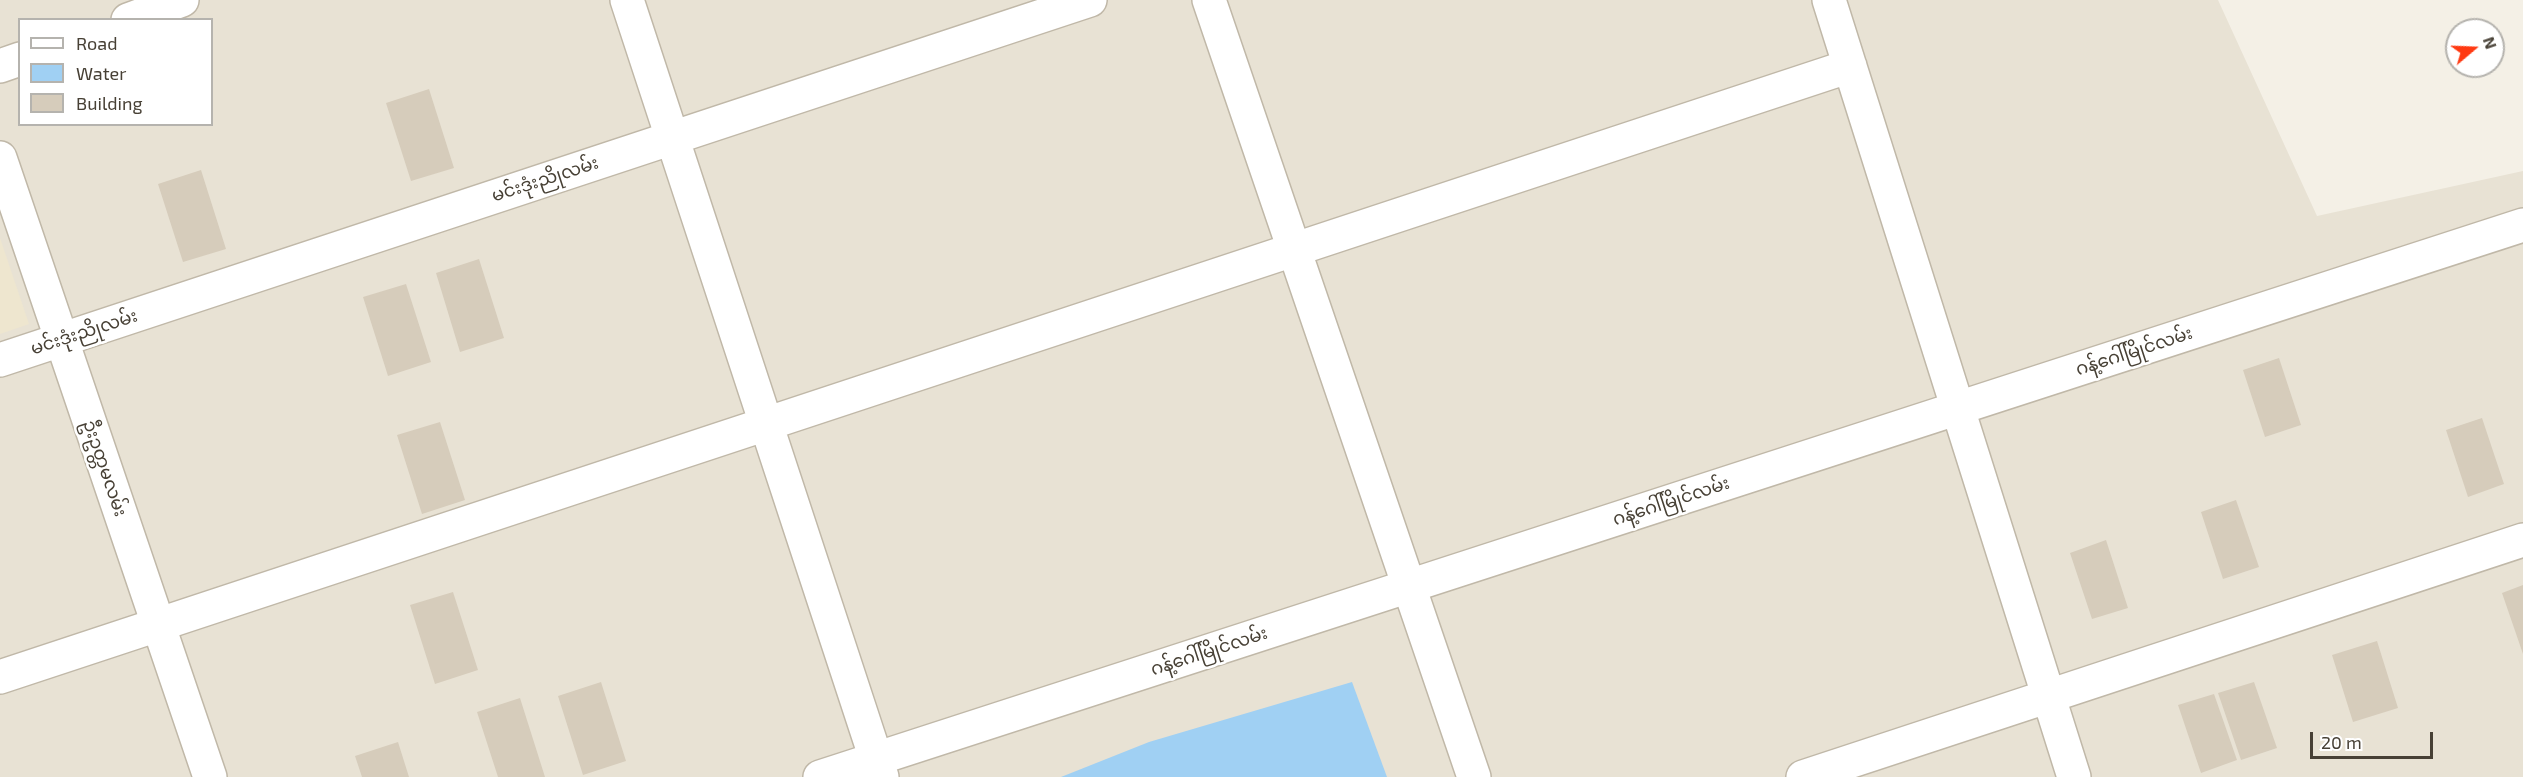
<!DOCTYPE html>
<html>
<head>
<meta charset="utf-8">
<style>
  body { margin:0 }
  #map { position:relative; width:2523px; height:777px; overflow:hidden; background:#f4f0e6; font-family:"Exo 2",sans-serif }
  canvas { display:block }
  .legend { position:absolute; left:18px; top:18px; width:195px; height:108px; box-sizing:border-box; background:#fff; border:2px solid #b5b3ae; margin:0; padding:8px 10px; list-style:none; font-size:18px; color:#474035 }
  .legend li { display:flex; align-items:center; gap:12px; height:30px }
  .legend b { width:30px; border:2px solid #b5b3ae }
  .north { position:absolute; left:2445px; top:18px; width:60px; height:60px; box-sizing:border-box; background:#fff; border:2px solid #b5b3ae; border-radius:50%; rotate:71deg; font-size:16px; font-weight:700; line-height:24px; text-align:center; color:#474035 }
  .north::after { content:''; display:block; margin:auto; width:21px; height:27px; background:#ff3a12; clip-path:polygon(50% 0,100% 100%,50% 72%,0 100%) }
  .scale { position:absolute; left:2310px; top:732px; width:123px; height:27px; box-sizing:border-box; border:3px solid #474035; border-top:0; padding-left:8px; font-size:18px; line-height:21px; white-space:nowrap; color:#474035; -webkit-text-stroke:4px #fff; paint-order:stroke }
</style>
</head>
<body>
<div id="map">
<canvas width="2523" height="777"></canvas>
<ul class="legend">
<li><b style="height:8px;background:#fff"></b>Road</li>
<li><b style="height:16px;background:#a0d0f3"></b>Water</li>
<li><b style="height:16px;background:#d6ccbb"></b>Building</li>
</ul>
<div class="north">N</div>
<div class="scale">20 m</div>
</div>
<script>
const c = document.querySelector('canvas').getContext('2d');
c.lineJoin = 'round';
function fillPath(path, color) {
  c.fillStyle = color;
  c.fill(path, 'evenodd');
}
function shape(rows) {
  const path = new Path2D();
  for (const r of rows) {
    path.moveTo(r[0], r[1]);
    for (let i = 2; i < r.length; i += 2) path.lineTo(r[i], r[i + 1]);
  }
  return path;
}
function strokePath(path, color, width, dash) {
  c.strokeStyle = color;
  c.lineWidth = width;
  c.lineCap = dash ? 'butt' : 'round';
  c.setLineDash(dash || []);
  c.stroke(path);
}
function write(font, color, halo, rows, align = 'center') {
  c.font = font + ' "Exo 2","Noto Sans Myanmar",sans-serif';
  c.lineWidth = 5;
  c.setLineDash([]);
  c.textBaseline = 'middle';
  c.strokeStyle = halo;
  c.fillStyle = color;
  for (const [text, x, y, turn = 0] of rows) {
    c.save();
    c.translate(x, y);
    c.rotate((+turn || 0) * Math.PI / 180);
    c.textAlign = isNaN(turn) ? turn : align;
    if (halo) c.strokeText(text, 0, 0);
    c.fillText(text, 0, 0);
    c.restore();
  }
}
const residential = shape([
  [0,0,2218,0,2317,216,2523,171,2523,777,0,777],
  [20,20,212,20,212,124,20,124]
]);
const education = shape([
  [0,238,29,324,0,334]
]);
const water = shape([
  [1352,682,1387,777,1061,777,1149,742]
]);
const building = shape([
  [429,89,454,168,411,181,386,103],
  [201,170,226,249,183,262,158,184],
  [479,259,504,338,460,352,436,273],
  [406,284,431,362,388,376,363,297],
  [2279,358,2301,425,2265,437,2243,370],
  [2482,418,2504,484,2468,497,2446,430],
  [440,422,465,500,422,514,397,435],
  [2236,500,2259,567,2223,579,2201,512],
  [2106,540,2128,608,2092,619,2070,553],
  [2523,585,2523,654,2502,593],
  [453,592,478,670,435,684,410,605],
  [2377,641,2398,708,2353,722,2332,655],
  [601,682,626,761,583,775,558,696],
  [2254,682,2277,748,2241,760,2218,693],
  [2214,694,2237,760,2201,773,2178,705],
  [520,698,545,777,498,777,477,712],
  [398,742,409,777,362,777,355,756]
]);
const minor = shape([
  [627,0,882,777],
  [1209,0,1474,777],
  [1829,0,2074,777],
  [128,20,182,0],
  [0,66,20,59],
  [0,360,1090,0],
  [0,677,1850,66],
  [1803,777,2523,540]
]);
const tertiary = shape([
  [0,158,210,777],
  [820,777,2523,225]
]);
const streetNames = [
  ["မင်းဒုံးညိုလမ်း",545,179,-18],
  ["မင်းဒုံးညိုလမ်း",84,332,-18],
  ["ဂန့်ဂေါ်မြိုင်လမ်း",2134,351,-18],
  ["ဦးဥတ္တမလမ်း",105,468,71],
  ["ဂန့်ဂေါ်မြိုင်လမ်း",1671,501,-18],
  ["ဂန့်ဂေါ်မြိုင်လမ်း",1209,651,-18]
];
fillPath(residential, '#e8e2d4');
fillPath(education, '#eee6cf');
fillPath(water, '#a0d0f3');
fillPath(building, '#d6ccbb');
strokePath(minor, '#c0b8a8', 36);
strokePath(tertiary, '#c0b8a8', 36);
strokePath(minor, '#fff', 33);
strokePath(tertiary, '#fff', 33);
write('18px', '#474035', '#fff', streetNames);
</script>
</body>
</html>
